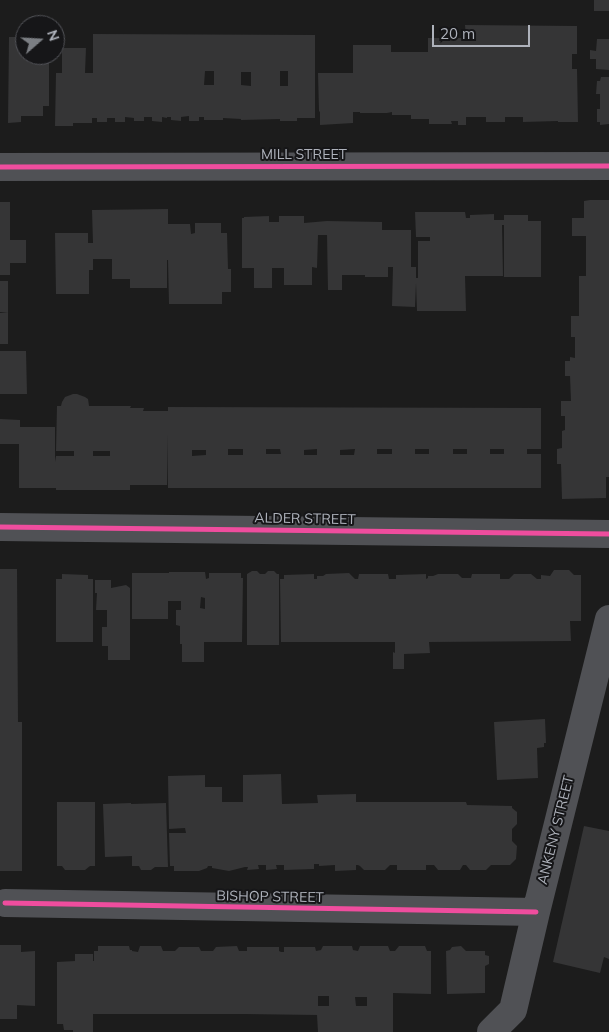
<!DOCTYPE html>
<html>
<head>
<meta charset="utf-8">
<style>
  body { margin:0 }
  #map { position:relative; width:609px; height:1032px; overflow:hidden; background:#1c1c1c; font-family:Mulish,sans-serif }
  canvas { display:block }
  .north { position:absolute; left:15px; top:15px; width:50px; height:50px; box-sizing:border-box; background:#161618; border:1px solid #535459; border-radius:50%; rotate:71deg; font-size:14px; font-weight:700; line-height:20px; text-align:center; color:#aeb2bb }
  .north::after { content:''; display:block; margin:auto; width:18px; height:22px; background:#7b7e83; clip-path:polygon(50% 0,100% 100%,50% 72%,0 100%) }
  .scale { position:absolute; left:432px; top:25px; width:98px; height:22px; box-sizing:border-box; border:2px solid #aeb2bb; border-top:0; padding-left:6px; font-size:15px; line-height:18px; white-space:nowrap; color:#aeb2bb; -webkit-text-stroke:4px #161618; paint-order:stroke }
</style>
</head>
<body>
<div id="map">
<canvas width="609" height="1032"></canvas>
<div class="north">N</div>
<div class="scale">20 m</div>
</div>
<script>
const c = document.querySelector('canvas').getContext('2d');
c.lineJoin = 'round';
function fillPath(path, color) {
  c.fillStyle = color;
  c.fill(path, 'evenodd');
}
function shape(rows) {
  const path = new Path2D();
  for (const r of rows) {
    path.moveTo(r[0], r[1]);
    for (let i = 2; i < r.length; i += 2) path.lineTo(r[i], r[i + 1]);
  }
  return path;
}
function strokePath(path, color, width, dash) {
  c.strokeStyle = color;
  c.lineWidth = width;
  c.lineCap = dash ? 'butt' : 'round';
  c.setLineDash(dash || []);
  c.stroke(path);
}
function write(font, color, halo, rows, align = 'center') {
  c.font = font + ' Mulish,sans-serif';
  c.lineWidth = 4;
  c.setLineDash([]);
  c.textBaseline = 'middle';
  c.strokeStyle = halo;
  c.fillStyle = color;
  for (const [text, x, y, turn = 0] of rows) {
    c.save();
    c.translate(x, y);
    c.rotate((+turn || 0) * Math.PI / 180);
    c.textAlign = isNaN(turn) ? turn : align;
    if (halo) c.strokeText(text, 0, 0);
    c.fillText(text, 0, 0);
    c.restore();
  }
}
const building = shape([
  [594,0,609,0,609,11,594,11],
  [465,25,577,26,577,54,572,54,572,69,577,69,578,122,558,122,558,121,523,122,523,117,505,117,505,122,486,122,486,117,466,117,466,125,458,125,458,121,451,121,452,124,429,124,429,119,411,119,411,115,392,115,392,112,387,113,360,113,360,112,353,112,353,123,320,125,320,112,319,111,318,73,353,73,353,45,391,45,391,52,428,52,428,38,466,38],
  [93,34,315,35,315,118,297,118,297,121,280,121,280,119,241,120,241,119,223,118,223,120,204,120,204,117,199,117,199,121,189,121,189,116,181,117,181,121,171,120,171,117,167,117,167,118,162,117,162,122,152,121,152,117,144,117,144,121,134,121,134,118,125,117,125,122,115,122,115,118,107,118,107,122,97,122,97,118,92,118,92,123,73,123,73,126,55,126,56,73,62,73,62,48,86,48,85,73,93,73],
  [205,71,214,71,214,85,204,85],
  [280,71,288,71,288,86,280,86],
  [241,72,251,72,251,86,241,85],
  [9,37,25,37,25,55,49,55,49,106,43,106,43,116,21,116,21,122,8,123],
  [597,39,609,39,609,70,596,69,596,59,590,59,590,50,596,51],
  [601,77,609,77,609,124,600,125,600,122,597,122,597,109,600,109,600,94,596,94,597,81,600,81],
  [590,200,609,200,609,477,606,477,606,498,562,499,561,464,557,464,557,449,562,448,562,431,565,430,565,416,561,416,561,401,571,401,570,376,565,376,565,361,570,361,570,357,575,358,575,337,571,337,571,316,579,316,579,276,586,276,586,236,572,236,572,218,584,218,584,201],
  [0,202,10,202,10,240,26,240,26,263,10,263,10,275,0,275],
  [168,209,168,224,190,224,191,234,195,233,195,223,221,223,221,233,227,233,228,269,231,269,231,292,222,292,222,304,169,304,168,260,167,260,167,288,130,288,130,279,112,279,112,259,93,259,93,270,89,270,89,294,56,294,55,233,88,233,88,243,93,243,92,210],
  [415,212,465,212,466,218,470,218,470,215,494,214,494,220,504,220,504,215,528,215,528,221,541,221,541,277,504,277,504,225,502,225,503,276,465,276,466,311,417,311,416,283,415,307,392,306,393,267,388,267,388,277,365,277,365,275,342,275,342,290,328,290,327,235,318,235,317,268,312,267,312,285,284,285,284,268,272,268,272,288,254,288,254,268,242,268,242,218,244,218,244,217,269,216,269,222,279,222,279,216,304,216,304,223,327,221,382,222,382,230,411,230,411,267,416,267,416,278,418,278,418,241,430,241,430,237,416,237],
  [0,281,8,281,8,313,0,312],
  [0,313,8,313,8,344,0,344],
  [0,351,26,351,27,394,0,394],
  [73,394,77,394,85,397,88,399,89,406,131,406,130,408,144,408,143,411,168,411,168,407,541,408,541,449,527,449,527,454,541,454,541,488,168,488,167,435,167,485,130,485,130,490,56,490,56,488,19,488,19,444,0,444,0,419,20,420,20,427,55,427,55,462,56,456,74,456,74,451,56,451,57,406,61,406,62,402,65,397],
  [228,449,243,449,243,455,228,455],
  [266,449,280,449,281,454,266,454],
  [317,449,317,455,304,455,304,450],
  [355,449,354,455,340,455,340,450],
  [377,449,392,449,392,454,377,454],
  [415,449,429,449,429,454,415,454],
  [453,449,467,449,467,454,453,454],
  [490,449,504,449,504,454,490,454],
  [192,450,206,450,206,455,192,456],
  [93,451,110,451,110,456,93,456],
  [0,569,17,569,18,722,22,722,22,871,0,871],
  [554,570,569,570,574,575,581,575,581,621,570,621,571,641,429,642,430,653,404,654,404,669,393,669,393,652,395,653,395,642,281,642,280,579,284,579,284,575,314,574,314,579,317,579,317,576,323,576,326,574,349,573,355,579,358,579,359,574,388,574,389,579,396,579,396,575,426,574,426,579,428,578,428,576,433,576,438,574,458,574,462,578,471,578,472,574,500,574,500,579,509,579,514,574,531,574,537,579,541,579,541,575,550,576],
  [252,571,257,571,260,574,265,574,268,571,274,571,277,574,279,574,279,645,247,645,247,574],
  [169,572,205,572,206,579,209,578,209,573,241,573,241,578,243,578,242,642,204,642,204,662,182,662,182,644,180,644,180,626,176,625,176,610,181,610,181,601,168,601,168,619,132,619,132,573,169,573],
  [201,597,205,598,205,609,200,608],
  [62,574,88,575,88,579,93,579,93,642,56,642,56,579,62,579],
  [95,580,111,580,111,588,126,585,130,588,130,660,108,660,108,646,102,646,102,627,107,627,107,610,96,610,97,593,95,593],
  [545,719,546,743,544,743,544,747,537,748,538,778,497,780,494,722],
  [281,774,282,804,318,803,317,795,356,794,356,802,466,802,467,805,512,806,512,808,517,812,517,824,512,829,512,841,517,846,516,859,510,865,491,865,486,870,470,870,466,865,463,865,460,870,438,870,434,865,426,865,426,870,397,870,397,865,390,865,385,870,364,870,360,866,358,865,356,865,356,870,335,871,335,865,319,866,319,864,314,864,314,869,284,870,284,865,276,865,277,869,266,870,266,865,258,865,259,869,247,870,248,867,245,867,229,871,212,868,212,866,208,866,207,868,199,871,174,871,174,866,170,866,169,833,186,833,185,828,169,829,168,776,205,775,205,787,222,787,222,802,243,802,243,775],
  [57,802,95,802,95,866,90,866,85,870,65,870,62,866,57,866],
  [131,803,131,804,166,803,168,867,155,867,151,870,141,870,139,866,132,866,132,856,105,857,103,804],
  [584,826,609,831,609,959,604,957,600,973,553,962],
  [0,945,21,945,21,952,35,951,35,1006,17,1005,17,1019,0,1019],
  [98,946,129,946,130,950,132,950,132,951,138,952,140,946,161,946,163,951,175,951,179,947,199,947,201,951,213,951,216,947,237,946,239,951,247,951,247,947,279,947,279,951,281,952,284,952,284,947,315,947,316,951,321,950,323,946,352,946,353,950,358,951,360,946,388,946,390,951,395,951,399,946,425,946,427,951,431,951,431,994,393,993,393,1032,318,1032,317,1015,244,1014,93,1014,93,1032,73,1032,73,1030,64,1030,63,1024,57,1024,57,962,75,961,75,954,93,954,93,961,94,961,94,951,98,951],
  [318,996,329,996,329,1006,318,1006],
  [355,997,367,997,367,1006,356,1006],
  [461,946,466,951,485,951,485,955,489,956,489,964,485,966,485,993,447,994,446,951,450,950,452,947]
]);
const minor = shape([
  [0,167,609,166],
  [0,527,609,534],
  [5,903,536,912],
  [491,1032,513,1010,536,912,609,619]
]);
const cycleway = shape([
  [0,167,609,166],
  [0,527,609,534],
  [5,903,536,912]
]);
const streetNames = [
  ["MILL STREET",304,155],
  ["ALDER STREET",305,519,1],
  ["ANKENY STREET",556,830,-76],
  ["BISHOP STREET",270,897,1]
];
fillPath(building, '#353536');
strokePath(minor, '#505155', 28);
strokePath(cycleway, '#ef4d9e', 5);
write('14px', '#aeb2bb', '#161618', streetNames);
</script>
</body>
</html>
